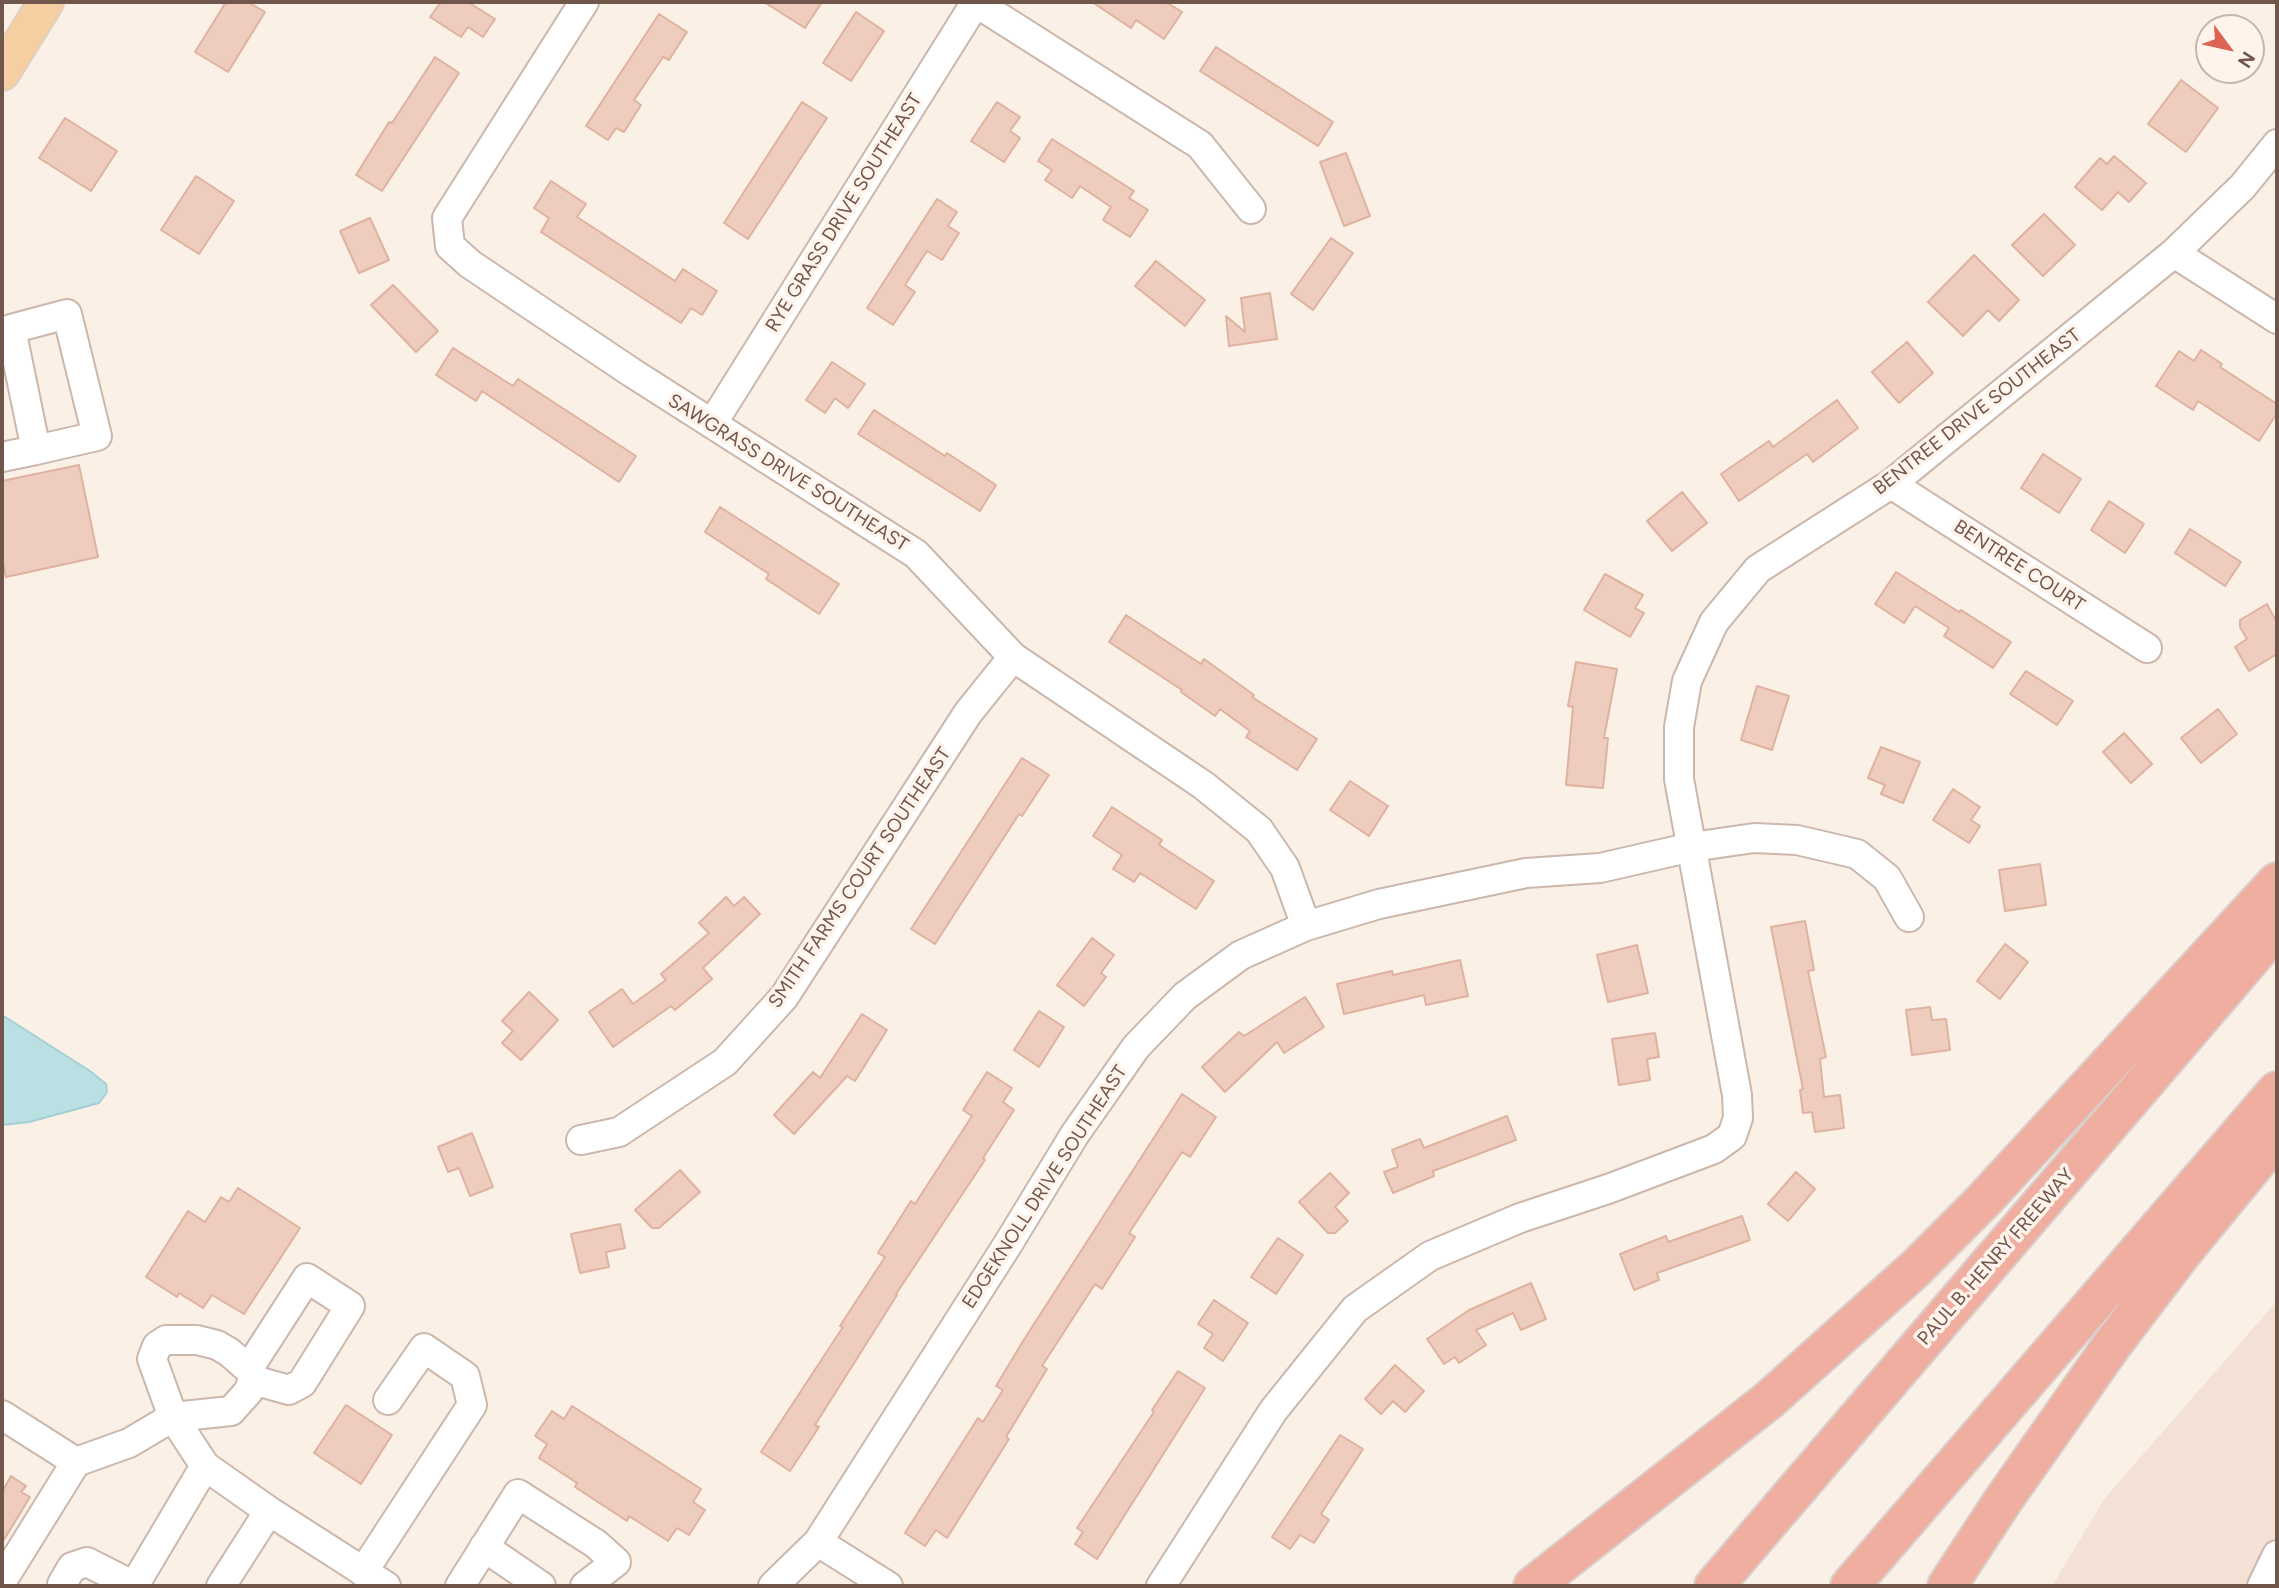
<!DOCTYPE html>
<html>
<head>
<meta charset="utf-8">
<style>
  body { margin:0 }
  #map { position:relative; width:2279px; height:1588px; overflow:hidden; background:#fbf0e5; font-family:Figtree,sans-serif }
  canvas { display:block }
  .frame { position:absolute; inset:0; border:4px solid #71564c; pointer-events:none }
  .north { position:absolute; left:2195px; top:14px; width:70px; height:70px; box-sizing:border-box; background:#fef4eb; border:2px solid #c6b5ab; border-radius:50%; rotate:123deg; font-size:19px; font-weight:700; line-height:28px; text-align:center; color:#71564c }
  .north::after { content:''; display:block; margin:auto; width:24px; height:32px; background:#dc6452; clip-path:polygon(50% 0,100% 100%,50% 72%,0 100%) }
</style>
</head>
<body>
<div id="map">
<canvas width="2279" height="1588"></canvas>
<div class="frame"></div>
<div class="north">N</div>
</div>
<script>
const c = document.querySelector('canvas').getContext('2d');
c.lineJoin = 'round';
function fillPath(path, color) {
  c.fillStyle = color;
  c.fill(path, 'evenodd');
}
function shape(rows) {
  const path = new Path2D();
  for (const r of rows) {
    path.moveTo(r[0], r[1]);
    for (let i = 2; i < r.length; i += 2) path.lineTo(r[i], r[i + 1]);
  }
  return path;
}
function strokePath(path, color, width, dash) {
  c.strokeStyle = color;
  c.lineWidth = width;
  c.lineCap = dash ? 'butt' : 'round';
  c.setLineDash(dash || []);
  c.stroke(path);
}
function write(font, color, halo, rows, align = 'center') {
  c.font = font + ' Figtree,sans-serif';
  c.lineWidth = 7;
  c.setLineDash([]);
  c.textBaseline = 'middle';
  c.strokeStyle = halo;
  c.fillStyle = color;
  for (const [text, x, y, turn = 0] of rows) {
    c.save();
    c.translate(x, y);
    c.rotate((+turn || 0) * Math.PI / 180);
    c.textAlign = isNaN(turn) ? turn : align;
    if (halo) c.strokeText(text, 0, 0);
    c.fillText(text, 0, 0);
    c.restore();
  }
}
const residential = shape([
  [2277,1301,2277,1586,2052,1586,2105,1498]
]);
const water = shape([
  [2,1015,90,1071,106,1084,107,1092,99,1103,29,1122,2,1125,2,1015]
]);
const building = shape([
  [226,2,248,2,265,12,228,72,195,52,226,2],
  [441,2,468,2,495,19,483,37,468,27,461,37,430,17,441,2],
  [764,2,822,2,805,28,764,2],
  [1092,2,1166,2,1182,12,1164,39,1136,20,1131,28,1092,2],
  [856,12,884,31,851,81,823,63,856,12],
  [659,14,687,32,669,60,663,57,634,100,641,105,624,132,616,128,608,140,586,126,659,14],
  [1216,47,1333,122,1318,146,1200,71,1216,47],
  [435,57,459,73,382,191,356,175,389,122,392,123,435,57],
  [2181,80,2218,108,2186,152,2148,124,2181,80],
  [802,102,827,118,748,239,724,223,802,102],
  [997,102,1020,117,1010,131,1020,138,1004,162,971,141,997,102],
  [65,118,117,151,91,191,39,158,65,118],
  [1052,139,1134,191,1129,198,1148,210,1130,237,1103,220,1111,207,1080,186,1072,198,1045,180,1052,170,1038,161,1052,139],
  [1346,153,1370,216,1344,226,1320,162,1346,153],
  [2114,156,2146,183,2129,202,2118,192,2102,210,2075,187,2100,158,2107,164,2114,156],
  [196,176,234,201,199,254,161,230,196,176],
  [551,181,586,204,577,217,675,281,683,269,717,291,702,315,691,308,681,323,541,232,549,218,534,208,551,181],
  [937,199,957,212,948,226,959,233,942,260,927,251,905,285,915,292,893,325,867,308,937,199],
  [2044,214,2075,245,2043,276,2012,245,2044,214],
  [370,218,389,260,359,273,340,231,370,218],
  [1331,238,1353,253,1313,310,1291,294,1331,238],
  [1974,255,2019,300,1999,321,1988,310,1963,336,1928,302,1974,255],
  [1156,261,1205,300,1185,326,1135,286,1156,261],
  [393,285,438,331,416,352,371,305,393,285],
  [1270,293,1277,339,1229,346,1226,316,1245,332,1241,298,1270,293],
  [1907,342,1933,373,1899,403,1872,372,1907,342],
  [453,348,513,386,518,379,636,456,619,482,482,391,476,401,436,375,453,348],
  [2201,350,2222,364,2220,367,2277,404,2277,413,2259,441,2198,401,2193,410,2156,386,2179,351,2194,361,2201,350],
  [832,362,865,384,848,408,835,398,825,413,806,400,832,362],
  [1837,400,1858,428,1813,462,1807,454,1739,501,1721,474,1769,441,1773,447,1837,400],
  [874,410,945,456,947,453,996,485,980,511,858,434,874,410],
  [2043,454,2081,479,2059,513,2021,488,2043,454],
  [79,465,98,557,6,577,2,558,2,481,79,465],
  [1682,492,1707,523,1672,551,1647,521,1682,492],
  [2109,501,2144,524,2125,553,2091,530,2109,501],
  [720,507,839,584,819,614,766,579,769,574,705,532,720,507],
  [2190,529,2241,562,2225,586,2175,553,2190,529],
  [1896,572,1959,612,1961,610,2011,642,1993,668,1944,636,1949,628,1915,606,1904,623,1875,604,1896,572],
  [1605,574,1643,595,1635,608,1644,613,1630,637,1584,610,1605,574],
  [2267,604,2277,623,2277,654,2249,671,2235,647,2247,639,2240,627,2240,620,2267,604],
  [1126,615,1201,664,1204,659,1254,695,1252,697,1317,739,1297,770,1246,737,1250,731,1220,709,1215,716,1181,692,1182,690,1109,642,1126,615],
  [1576,662,1617,669,1604,738,1608,738,1603,788,1566,785,1573,707,1568,706,1576,662],
  [2026,671,2073,701,2057,725,2010,694,2026,671],
  [1757,686,1789,696,1772,750,1741,740,1757,686],
  [2218,709,2237,734,2201,763,2181,738,2218,709],
  [2124,733,2152,764,2131,783,2103,752,2124,733],
  [1881,747,1920,762,1903,803,1881,794,1885,785,1868,778,1881,747],
  [1022,758,1049,775,1022,816,1019,814,935,944,911,929,1022,758],
  [1350,781,1388,806,1369,836,1330,810,1350,781],
  [1953,789,1980,807,1971,820,1980,826,1969,843,1933,820,1953,789],
  [1112,807,1162,840,1159,845,1214,881,1196,909,1140,873,1134,882,1113,869,1122,855,1093,836,1112,807],
  [2040,864,2046,905,2005,911,1999,870,2040,864],
  [726,897,734,906,744,897,760,914,703,968,712,979,675,1010,671,1006,613,1047,589,1012,622,989,633,1004,666,980,661,974,709,933,699,923,726,897],
  [1805,921,1814,970,1808,971,1826,1057,1820,1059,1824,1097,1840,1095,1844,1128,1815,1132,1812,1112,1803,1113,1800,1090,1803,1089,1771,927,1805,921],
  [1092,938,1114,955,1101,973,1106,977,1084,1006,1057,985,1092,938],
  [2005,944,2028,962,2000,999,1977,981,2005,944],
  [1637,945,1648,993,1608,1002,1597,955,1637,945],
  [1460,960,1468,996,1426,1005,1424,995,1344,1014,1337,984,1392,971,1393,975,1460,960],
  [529,992,558,1020,521,1060,502,1043,513,1031,502,1021,529,992],
  [1305,997,1324,1027,1284,1053,1277,1042,1225,1092,1202,1067,1239,1032,1244,1036,1305,997],
  [1930,1007,1932,1020,1946,1019,1950,1050,1912,1055,1906,1010,1930,1007],
  [1039,1011,1064,1027,1039,1067,1014,1050,1039,1011],
  [862,1014,887,1030,855,1081,847,1076,794,1134,774,1115,813,1072,820,1078,862,1014],
  [1655,1033,1659,1057,1647,1059,1650,1080,1619,1085,1612,1039,1655,1033],
  [987,1072,1012,1088,1003,1102,1014,1110,983,1158,985,1160,896,1294,897,1295,815,1425,819,1427,790,1471,761,1452,843,1327,840,1326,885,1257,878,1253,911,1201,915,1204,972,1116,963,1110,987,1072],
  [1182,1094,1216,1117,1190,1157,1182,1152,1129,1233,1135,1237,1102,1289,1095,1284,1042,1366,1047,1369,1006,1437,1009,1439,947,1538,936,1530,925,1546,905,1533,978,1418,983,1422,1003,1390,996,1386,1025,1338,1182,1094],
  [1507,1116,1516,1140,1433,1171,1434,1176,1393,1193,1384,1172,1398,1167,1392,1150,1420,1139,1424,1148,1507,1116],
  [472,1133,493,1187,470,1196,459,1168,448,1172,438,1147,472,1133],
  [680,1170,700,1192,659,1228,652,1228,635,1210,680,1170],
  [1796,1172,1815,1189,1788,1221,1768,1204,1796,1172],
  [1330,1173,1349,1193,1335,1207,1348,1221,1335,1233,1328,1233,1299,1202,1330,1173],
  [238,1188,300,1228,244,1314,212,1295,203,1308,179,1293,177,1297,146,1277,188,1211,205,1222,221,1197,229,1202,238,1188],
  [1742,1216,1750,1240,1657,1273,1659,1280,1634,1290,1620,1254,1666,1236,1668,1242,1742,1216],
  [620,1224,625,1248,606,1252,609,1267,580,1273,571,1234,620,1224],
  [1278,1238,1303,1255,1276,1294,1251,1277,1278,1238],
  [1531,1283,1546,1319,1521,1330,1513,1313,1476,1330,1486,1345,1459,1363,1455,1357,1444,1364,1427,1339,1469,1310,1531,1283],
  [1214,1300,1248,1323,1223,1361,1204,1348,1213,1334,1198,1324,1214,1300],
  [1395,1365,1424,1391,1405,1412,1393,1401,1381,1414,1365,1399,1395,1365],
  [1178,1371,1205,1388,1097,1559,1075,1544,1083,1532,1077,1528,1154,1412,1152,1410,1178,1371],
  [346,1405,392,1435,361,1484,314,1453,346,1405],
  [572,1406,701,1489,693,1502,705,1510,689,1535,677,1528,668,1541,629,1516,627,1521,575,1487,577,1483,539,1458,547,1444,535,1436,552,1411,564,1419,572,1406],
  [1340,1435,1363,1449,1321,1514,1329,1520,1314,1543,1300,1535,1290,1549,1272,1537,1340,1435],
  [11,1476,26,1486,21,1492,30,1497,2,1543,2,1492,11,1476]
]);
const minor = shape([
  [584,2,447,218,450,246,470,264,631,372,916,554,1013,657,1203,785,1259,830,1285,868,1306,926],
  [975,2,1200,145,1251,209],
  [2174,253,2277,319],
  [712,424,976,2],
  [2,457,36,450,97,436,67,314,11,329,36,450],
  [1891,484,2147,648],
  [581,1140,619,1132,725,1062,784,997,968,713,1013,657],
  [249,1368,307,1278,350,1306,302,1383,289,1390,253,1380],
  [2,1415,76,1462,129,1443,173,1417,231,1411,248,1392,253,1380,252,1372,229,1352,217,1345,197,1340,166,1340,157,1346,152,1359,173,1417,205,1466,269,1511,386,1586],
  [818,1542,888,1586],
  [484,1547,541,1586],
  [363,1572,472,1405,465,1376,424,1348,388,1400],
  [2,1581,76,1462],
  [62,1584,72,1567,87,1562,134,1586],
  [134,1586,205,1466],
  [221,1586,269,1511],
  [460,1586,518,1494,596,1544,616,1562,585,1586],
  [773,1586,818,1542,1008,1244,1075,1134,1136,1047,1185,996,1241,955,1306,926,1379,904,1526,873,1600,868,1692,847,1754,838,1797,840,1857,854,1887,878,1909,917],
  [1161,1586,1273,1411,1355,1309,1430,1256,1520,1218,1608,1189,1714,1149,1732,1136,1738,1118,1737,1095,1679,779,1679,727,1687,681,1714,622,1758,569,1891,484,2174,253,2243,186,2277,144],
  [2262,1586,2277,1555]
]);
const major = shape([
  [2,73,46,2]
]);
const highway = shape([
  [1533,1586,1769,1400,1915,1269,1983,1201,2277,882],
  [1714,1586,2277,928],
  [1850,1586,2277,1091],
  [1947,1586,2004,1499,2112,1345,2181,1254,2277,1137]
]);
const streetNames = [
  ["RYE GRASS DRIVE SOUTHEAST",844,213,-58],
  ["BENTREE DRIVE SOUTHEAST",1977,412,-38],
  ["SAWGRASS DRIVE SOUTHEAST",788,473,32],
  ["BENTREE COURT",2019,566,33],
  ["SMITH FARMS COURT SOUTHEAST",860,878,-56],
  ["EDGEKNOLL DRIVE SOUTHEAST",1045,1187,-57],
  ["PAUL B. HENRY FREEWAY",1996,1257,-49]
];
fillPath(residential, '#f2e1d4');
fillPath(water, '#bbe0e3');
strokePath(water, '#a2d0d4', 2);
fillPath(building, '#eecdbe');
strokePath(building, '#dfb2a0', 2);
strokePath(minor, '#cbb7ac', 32);
strokePath(major, '#d7d0cd', 38);
strokePath(highway, '#d7d0cd', 42);
strokePath(minor, '#fff', 28);
strokePath(major, '#f5cea2', 35);
strokePath(highway, '#f0aea0', 38);
write('19px', '#71564c', '#fef4eb', streetNames);
</script>
</body>
</html>
